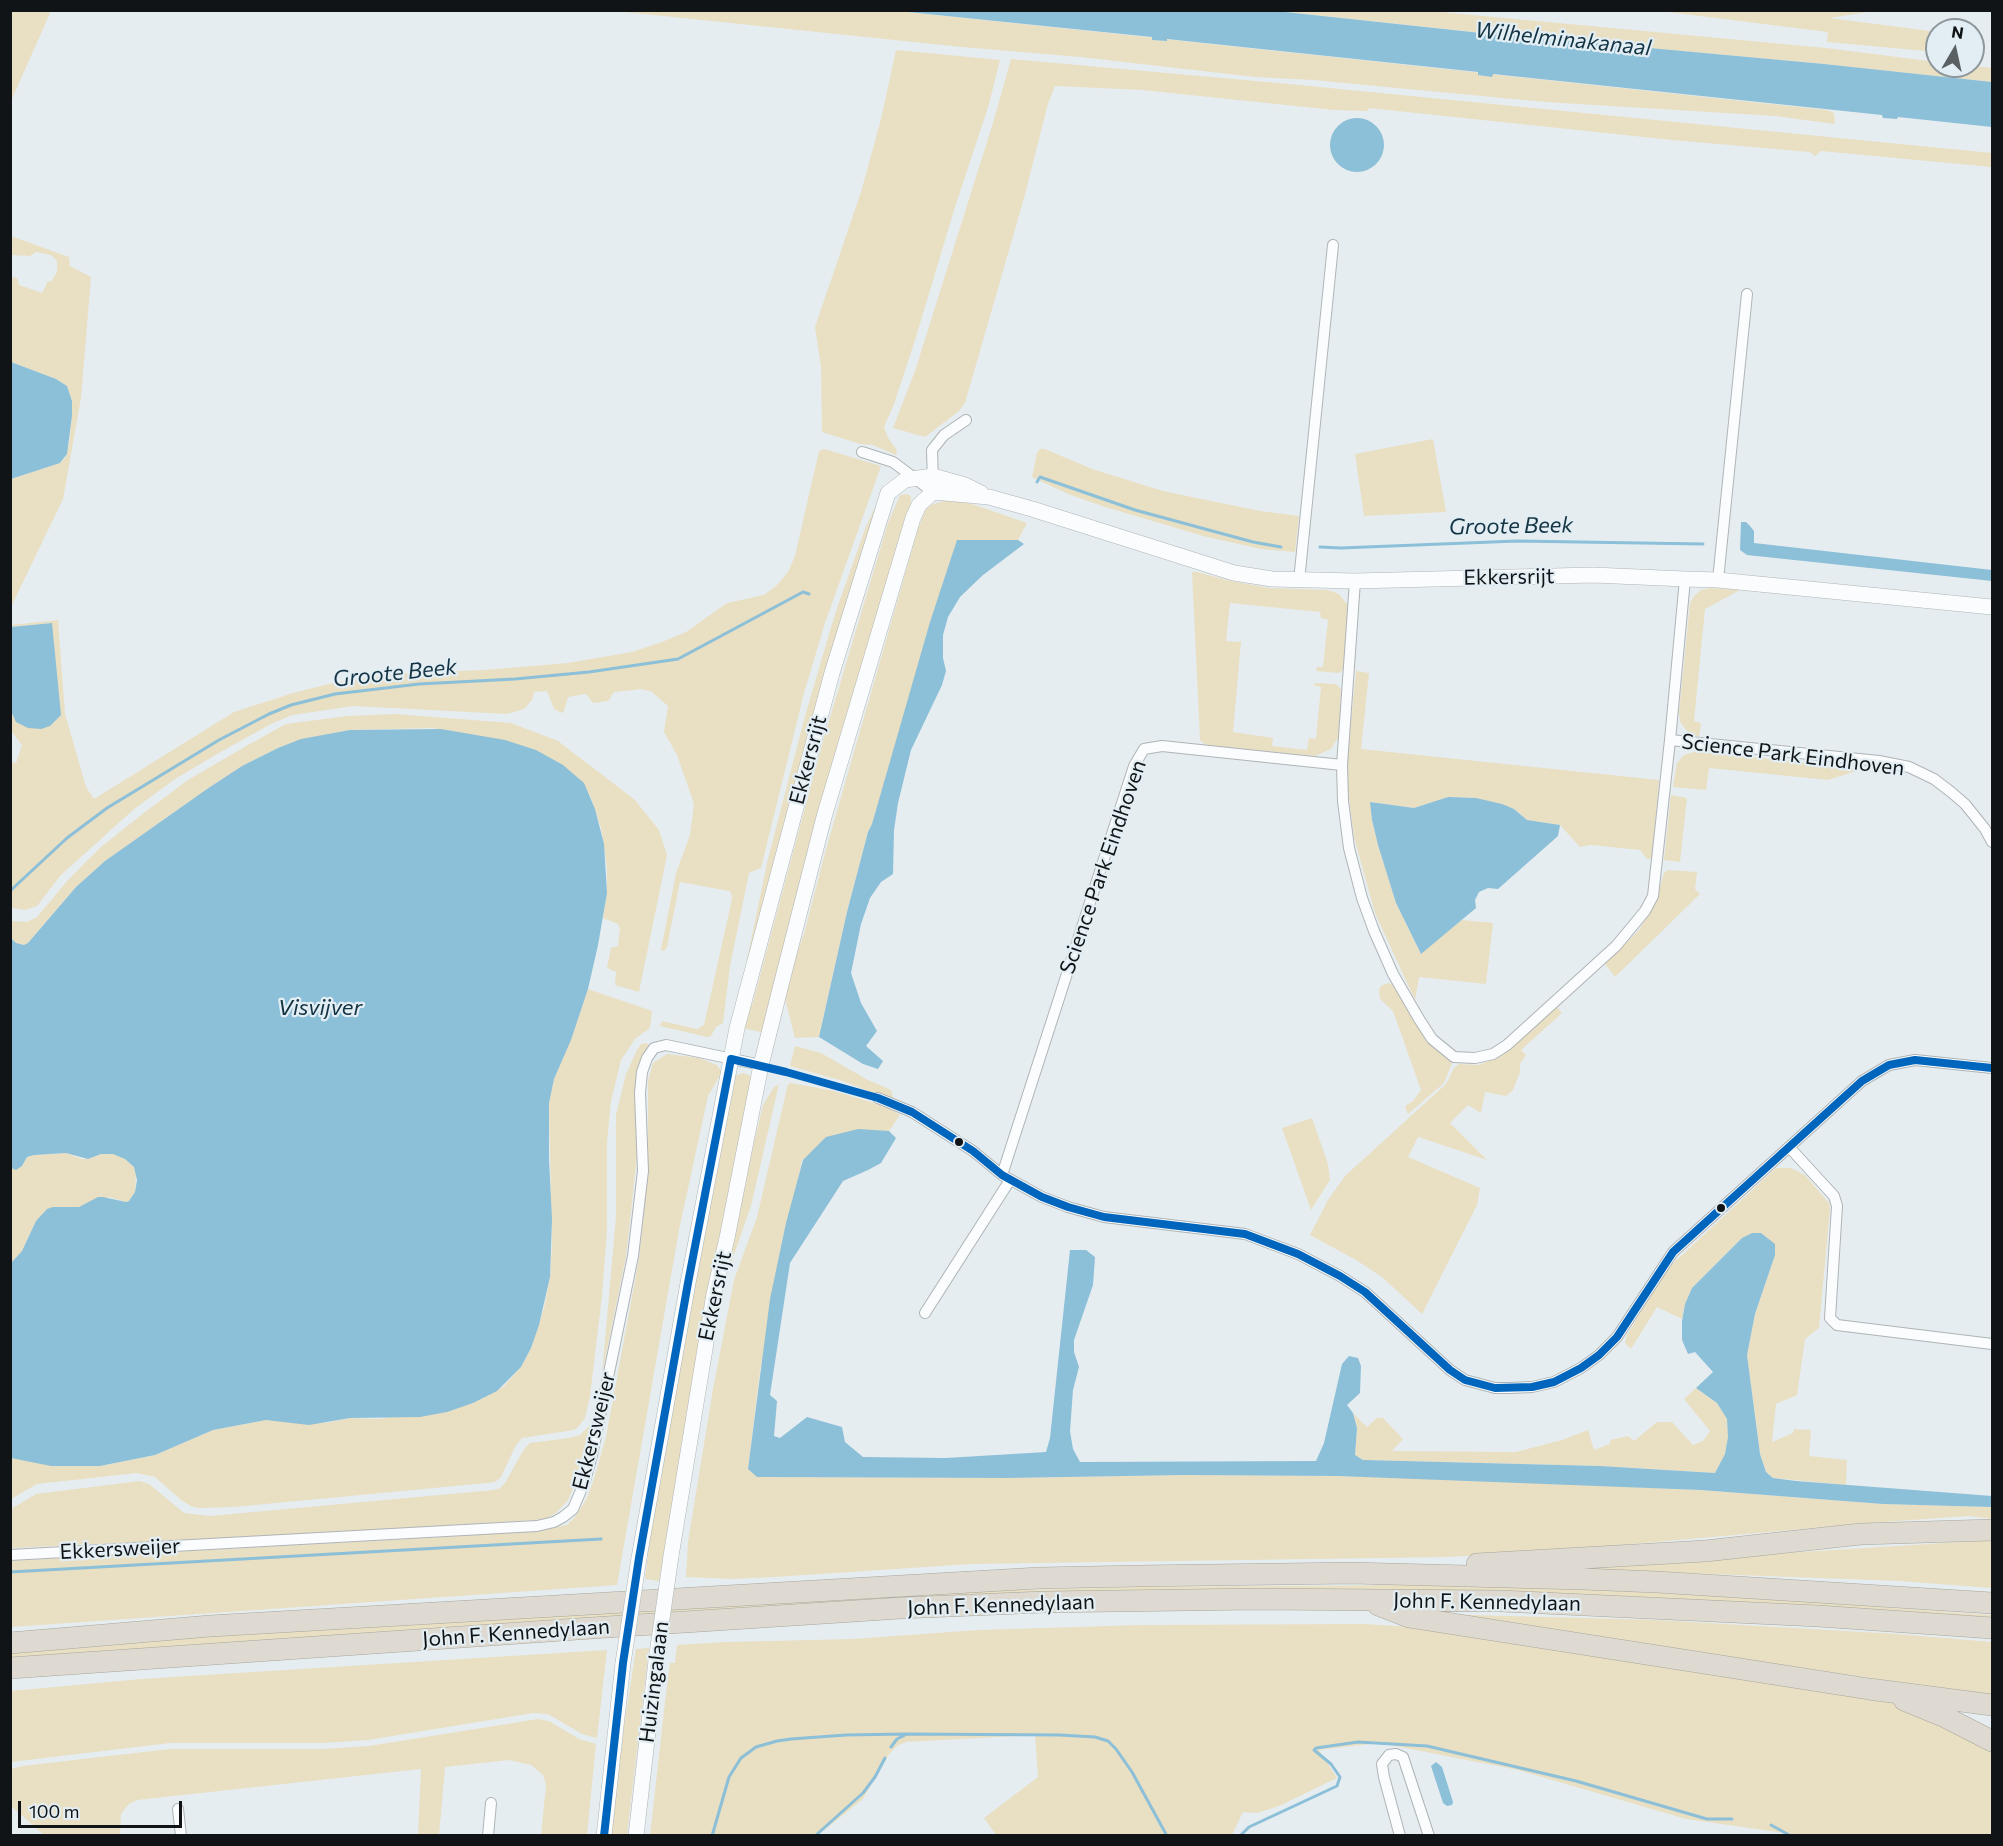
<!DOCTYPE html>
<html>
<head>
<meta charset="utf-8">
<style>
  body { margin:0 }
  #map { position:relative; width:2003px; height:1846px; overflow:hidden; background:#e6edf0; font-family:Commissioner,sans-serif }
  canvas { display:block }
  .frame { position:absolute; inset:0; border:12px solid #101416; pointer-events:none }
  .north { position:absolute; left:1925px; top:18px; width:60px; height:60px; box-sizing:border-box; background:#e2eef4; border:2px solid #8e979b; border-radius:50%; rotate:9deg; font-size:16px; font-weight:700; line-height:24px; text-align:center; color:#101416 }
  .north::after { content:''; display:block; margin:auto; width:21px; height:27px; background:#5b6062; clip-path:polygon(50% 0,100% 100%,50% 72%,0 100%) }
  .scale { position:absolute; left:18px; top:1801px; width:164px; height:27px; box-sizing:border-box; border:3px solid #101416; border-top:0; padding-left:8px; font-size:18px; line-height:21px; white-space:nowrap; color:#101416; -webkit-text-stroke:4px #e2eef4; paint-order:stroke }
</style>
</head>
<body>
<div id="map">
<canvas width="2003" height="1846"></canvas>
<div class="frame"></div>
<div class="north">N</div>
<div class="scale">100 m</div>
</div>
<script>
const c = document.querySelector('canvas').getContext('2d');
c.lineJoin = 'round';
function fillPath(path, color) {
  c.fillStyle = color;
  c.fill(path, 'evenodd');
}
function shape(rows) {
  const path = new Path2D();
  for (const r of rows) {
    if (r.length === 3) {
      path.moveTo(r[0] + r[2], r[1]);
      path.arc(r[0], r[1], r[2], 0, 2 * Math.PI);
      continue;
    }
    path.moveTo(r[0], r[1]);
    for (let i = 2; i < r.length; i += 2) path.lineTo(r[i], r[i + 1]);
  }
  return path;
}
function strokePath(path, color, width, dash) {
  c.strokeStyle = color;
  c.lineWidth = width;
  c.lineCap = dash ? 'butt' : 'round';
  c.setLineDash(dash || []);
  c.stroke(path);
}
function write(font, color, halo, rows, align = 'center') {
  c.font = font + ' Commissioner,sans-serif';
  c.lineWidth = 4.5;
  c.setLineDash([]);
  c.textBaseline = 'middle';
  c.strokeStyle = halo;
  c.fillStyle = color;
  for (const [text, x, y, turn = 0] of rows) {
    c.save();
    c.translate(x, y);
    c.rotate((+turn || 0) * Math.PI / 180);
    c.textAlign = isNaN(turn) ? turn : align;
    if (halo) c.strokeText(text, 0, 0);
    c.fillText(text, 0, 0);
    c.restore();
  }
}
const green = shape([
  [10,11,51,11,11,101,10,101],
  [615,11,898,11,1156,38,1152,40,1166,41,1164,39,1482,73,1478,75,1492,76,1489,74,1827,110,1834,113,1835,124,1775,116,1545,102,1313,80,1255,77,1080,57,962,47],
  [1276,11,1430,11,1826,48,1937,62,1937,66,1973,66,1992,68,1992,82,1824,64,1493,34],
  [1659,11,1874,11,1830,18,1937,32,1937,52,1827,42,1828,32],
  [896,50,1000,60,989,104,955,207,916,337,894,404,884,427,888,438,897,450,896,455,873,445,860,444,822,432,821,367,815,327,861,192,881,119],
  [1011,59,1289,84,1992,153,1992,167,1821,151,1815,156,1810,152,1672,140,1369,108,1367,111,1334,110,1142,90,1055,86,1048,104,1024,198,965,403,959,411,925,437,893,428,915,371,948,266,993,123],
  [11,236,69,257,70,266,91,277,81,398,63,499,11,607,11,479,60,463,65,458,69,444,72,416,72,401,67,386,56,379,11,362,11,277,17,278,19,285,42,293,48,281,51,282,57,272,57,261,51,255,36,252,30,256,11,255],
  [1433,439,1446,512,1364,516,1355,454],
  [824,449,881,466,825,623,804,693,761,868,749,873,730,966,723,1023,716,1027,711,1036,707,1037,660,1026,662,1021,697,1029,704,1025,732,899,731,892,729,891,680,882,667,947,664,951,661,950,676,873,690,835,694,804,677,755,664,732,668,706,652,692,642,689,614,692,608,701,593,703,586,694,568,697,564,711,562,713,554,709,547,691,534,692,532,700,524,709,507,714,354,706,292,715,271,724,224,750,175,779,133,810,60,876,37,906,25,910,11,908,11,762,16,763,22,745,11,731,11,711,52,623,11,627,11,625,58,620,65,714,86,787,94,799,234,712,293,693,337,682,407,673,484,670,568,663,632,652,662,642,686,632,727,603,764,595,776,586,788,572,795,556,819,451],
  [1040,449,1045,449,1092,469,1163,491,1260,511,1299,516,1295,552,1261,549,1203,536,1102,506,1068,494,1032,477,1037,453],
  [908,494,911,497,911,505,765,1033,742,1028,753,1002,823,741,888,523,900,495],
  [946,500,972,504,1027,523,1018,540,957,540,872,824,868,832,847,912,819,1037,795,1038,783,991,804,934,825,853,918,529,925,511,931,505],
  [876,505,878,506,734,1022,768,859,805,716,835,614,865,529],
  [1192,572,1197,572,1231,581,1269,588,1328,590,1339,594,1347,604,1348,622,1343,670,1339,673,1316,671,1317,667,1323,667,1328,620,1321,618,1320,612,1230,603,1226,641,1241,642,1233,732,1273,738,1272,746,1307,750,1309,738,1316,739,1321,687,1313,685,1316,683,1336,684,1341,689,1339,736,1331,749,1315,756,1206,745,1200,740],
  [1710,588,1740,590,1705,609,1694,721,1701,723,1699,737,1688,732,1680,722,1679,713,1690,603,1695,595,1701,590],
  [1356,671,1369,673,1361,749,1659,780,1652,859,1647,859,1640,850,1591,845,1580,847,1560,825,1527,820,1514,809,1476,798,1448,797,1414,808,1371,802,1372,820,1378,845,1396,903,1420,953,1462,920,1493,923,1486,984,1419,977,1415,1000,1375,913,1354,837,1346,774],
  [395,714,511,723,558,741,635,800,659,830,667,855,639,992,615,985,616,972,607,968,611,948,618,946,620,928,618,924,603,918,607,893,607,868,601,828,590,795,434,728,350,730,302,739,278,748,242,766,207,789,105,861,76,887,28,943,24,945,16,943,11,938,10,921,27,922,37,917,68,880,101,847,145,812,188,780,248,745,286,724,348,716],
  [1697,751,1863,769,1828,780,1709,768,1706,790,1673,787,1677,763,1684,755],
  [1671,795,1687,798,1680,862,1664,860],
  [1668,870,1697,872,1695,889,1700,894,1615,977,1605,964,1639,930,1656,901,1664,873],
  [1388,983,1393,985,1434,1048,1452,1063,1444,1083,1408,1114,1405,1106,1413,1101,1421,1090,1393,1011,1380,999,1379,990,1381,986],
  [588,989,652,1011,650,1028,635,1039,621,1060,611,1101,607,1142,607,1230,602,1296,590,1396,585,1418,578,1427,574,1430,522,1438,516,1445,501,1477,495,1482,487,1483,234,1507,198,1508,191,1506,181,1500,155,1477,137,1473,37,1484,11,1499,11,1458,100,1466,155,1455,213,1430,266,1420,325,1423,350,1418,379,1419,473,1403,503,1387,521,1367,531,1348,544,1308,550,1277,552,1245,549,1103,554,1079,571,1039],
  [1557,1007,1562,1013,1521,1050,1526,1055,1520,1064,1520,1072,1513,1090,1506,1096,1485,1092,1481,1113,1468,1105,1450,1123,1487,1160,1418,1137,1408,1157,1480,1188,1477,1205,1422,1314,1382,1277,1356,1260,1310,1235,1328,1200,1345,1176,1446,1084,1454,1068,1459,1064,1478,1065,1500,1057],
  [647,1043,649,1046,635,1105,637,1156,626,1256,602,1374,616,1217,616,1115,626,1074,637,1050,641,1044],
  [795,1046,821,1053,866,1079,891,1090,894,1101,843,1081,790,1066],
  [667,1054,699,1058,717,1065,722,1072,708,1096,679,1230,617,1585,11,1627,11,1561,462,1536,534,1531,567,1525,574,1518,586,1500,593,1482,606,1437,639,1259,648,1171,648,1081,653,1063],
  [743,1073,751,1076,755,1080,689,1403,659,1581,645,1579,657,1477,735,1076],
  [791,1083,834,1091,887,1107,900,1115,889,1131,858,1130,802,1160,760,1371,748,1469,757,1477,1006,1478,1185,1475,1338,1476,1429,1478,1701,1490,1883,1504,1992,1507,1992,1519,1969,1516,1883,1522,1587,1548,1449,1557,971,1564,775,1577,731,1579,686,1577,688,1542,713,1389,734,1280,757,1217,788,1084],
  [779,1084,751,1206,728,1272,747,1172,763,1105,774,1087],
  [1312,1118,1328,1164,1330,1180,1311,1210,1282,1128],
  [66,1153,82,1159,88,1159,101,1154,114,1154,125,1159,134,1167,136,1173,135,1192,129,1201,126,1202,109,1197,75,1208,53,1207,36,1221,22,1251,11,1263,11,1168,16,1169,22,1166,27,1157,34,1155],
  [1776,1168,1791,1168,1805,1175,1829,1203,1830,1209,1819,1328,1805,1339,1797,1395,1776,1404,1772,1442,1793,1433,1794,1429,1811,1430,1809,1456,1847,1460,1846,1485,1773,1478,1766,1471,1760,1454,1747,1355,1755,1314,1775,1255,1742,1238,1692,1288,1685,1304,1682,1319,1657,1307,1631,1349,1625,1343,1627,1335,1667,1269],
  [1696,1388,1717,1403,1727,1419,1728,1437,1725,1454,1715,1473,1600,1466,1363,1460,1355,1455,1357,1428,1353,1413,1367,1427,1378,1417,1380,1419,1382,1417,1403,1439,1392,1451,1516,1452,1562,1440,1588,1430,1594,1450,1610,1444,1610,1440,1628,1436,1634,1441,1657,1422,1672,1422,1693,1445,1703,1441,1710,1431,1684,1399],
  [591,1424,572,1491,568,1500,557,1512,546,1519,374,1531,11,1548,11,1509,36,1494,140,1481,149,1484,184,1513,210,1516,494,1490,500,1488,505,1483,524,1449,530,1443,569,1438,580,1435],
  [1992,1540,1992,1588,1899,1581,1546,1568],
  [1410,1585,1581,1589,1742,1597,1992,1615,1992,1622,1410,1594,11,1658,11,1653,222,1634,977,1591,1141,1587],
  [1436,1614,1656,1620,1898,1634,1992,1642,1992,1696],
  [1365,1624,1442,1629,1647,1662,1914,1707,1992,1744,1992,1835,1799,1835,1686,1819,1518,1770,1380,1743,1319,1750,1337,1778,1279,1806,1257,1813,1243,1812,1232,1835,996,1835,984,1818,1038,1777,1035,1735,906,1742,897,1746,889,1754,863,1799,818,1835,650,1836,665,1702,670,1663,675,1663,677,1645,727,1642,853,1639,978,1630,1140,1625],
  [649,1648,627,1835,610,1836,615,1784,636,1649],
  [607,1650,597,1738,582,1734,548,1714,533,1713,368,1740,322,1743,170,1743,11,1762,11,1691,141,1679],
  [538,1719,549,1721,579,1739,596,1744,587,1835,541,1835,546,1785,543,1775,531,1765,509,1760,445,1767,439,1835,418,1835,421,1769,137,1800,129,1804,121,1814,120,1835,44,1835,11,1806,11,1769,22,1766,170,1749,322,1749,369,1746]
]);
const water = shape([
  [898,11,1276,11,1481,33,1482,30,1497,31,1497,34,1824,64,1992,82,1992,127,1898,117,1897,119,1883,118,1882,115,1493,74,1492,77,1478,75,1478,72,1167,39,1167,41,1152,40,1152,37],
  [1357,145,27],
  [11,362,56,379,67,386,72,401,72,416,67,454,60,463,11,479],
  [1741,522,1746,522,1750,526,1754,531,1754,543,1992,570,1992,581,1747,555,1740,550],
  [957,540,1018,540,1024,544,983,575,960,597,948,617,943,635,943,658,946,671,942,685,911,750,898,803,894,830,893,874,881,882,870,898,861,924,851,973,861,1003,877,1031,866,1046,883,1061,878,1069,863,1064,819,1037,847,912,868,832,872,824,930,622],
  [52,623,61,715,50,726,41,729,28,728,16,722,11,711,11,627],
  [441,729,505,740,536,750,563,765,584,783,595,809,604,844,607,893,598,945,588,989,571,1040,554,1079,549,1103,549,1159,552,1219,550,1277,539,1325,531,1348,521,1367,497,1391,473,1403,447,1412,420,1417,350,1418,309,1425,266,1420,213,1430,155,1455,100,1466,51,1466,11,1458,11,1263,22,1251,36,1221,47,1209,53,1207,79,1207,98,1197,103,1197,126,1202,129,1201,135,1192,137,1180,134,1167,125,1159,113,1154,101,1154,88,1159,66,1153,34,1155,27,1157,22,1166,16,1170,11,1168,11,938,16,943,24,945,28,943,76,887,105,861,207,789,242,766,278,748,301,739,350,730],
  [1448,797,1476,798,1502,804,1514,809,1527,820,1560,825,1558,836,1498,889,1488,888,1479,892,1475,900,1476,908,1421,954,1396,903,1378,845,1372,820,1370,802,1414,808],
  [858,1129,889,1131,896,1138,881,1163,868,1170,843,1181,790,1263,770,1395,777,1401,774,1436,780,1438,807,1417,842,1427,845,1442,863,1457,946,1458,1046,1452,1050,1438,1070,1250,1086,1250,1095,1257,1093,1285,1074,1340,1074,1352,1079,1367,1073,1390,1070,1431,1073,1449,1080,1462,1316,1461,1324,1443,1342,1364,1349,1356,1358,1358,1361,1366,1360,1393,1347,1405,1353,1413,1357,1428,1355,1455,1363,1460,1600,1466,1715,1473,1725,1454,1728,1437,1727,1419,1717,1403,1696,1388,1713,1372,1695,1352,1688,1354,1682,1340,1682,1321,1685,1304,1692,1288,1742,1238,1752,1233,1761,1233,1775,1244,1775,1255,1755,1314,1747,1355,1760,1454,1766,1472,1773,1478,1796,1481,1992,1496,1992,1507,1883,1504,1701,1490,1338,1476,1185,1475,1006,1478,757,1477,748,1469,770,1299,786,1223,803,1160,826,1137],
  [1436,1762,1442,1767,1453,1802,1452,1805,1447,1806,1443,1803,1431,1766]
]);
const stream = shape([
  [1037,482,1040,477,1135,510,1253,542,1281,547],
  [1320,547,1341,548,1517,541,1703,544],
  [10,891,67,838,107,808,219,740,269,714,291,705,335,694,419,684,515,679,589,672,678,659,803,592,809,594],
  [10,1572,601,1539],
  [891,1747,897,1739,905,1735],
  [1771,1825,1791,1836],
  [712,1836,729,1777,741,1758,756,1747,777,1741,791,1739,846,1735,905,1734,1060,1735,1095,1737,1108,1741,1116,1749,1132,1772,1167,1836],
  [815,1836,863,1793,875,1777,885,1758],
  [1240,1836,1249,1827,1337,1786,1340,1777,1331,1764,1314,1750,1316,1748,1358,1742,1427,1746,1576,1781,1707,1819,1732,1819]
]);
const minor = shape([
  [862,452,893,462,933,492],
  [933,483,932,450,944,435,966,420],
  [1718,580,1747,294],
  [1299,581,1333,245],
  [1355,581,1342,765,1343,801,1349,848,1362,898,1374,931,1393,974,1419,1019,1432,1039,1454,1057,1475,1058,1493,1054,1507,1045,1616,946,1645,911,1653,896,1670,740,1685,579],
  [1670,740,1879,761,1909,767,1934,779,1951,792,1965,804,1985,829,1992,842],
  [878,1098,912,1112,973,1151,1002,1175,1042,1197,1068,1207,1104,1217,1245,1234,1298,1254,1340,1276,1365,1292,1450,1370,1465,1380,1495,1388,1510,1388,1532,1387,1554,1382,1581,1368,1599,1355,1617,1337,1673,1252,1862,1081,1889,1065,1915,1060,1992,1068],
  [1790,1148,1834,1196,1837,1206,1830,1318,1837,1325,1992,1344],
  [1002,1175,1134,766,1144,749,1162,746,1342,765],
  [925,1313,1010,1180],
  [10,1555,537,1526,554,1522,563,1517,573,1509,585,1481,592,1455,633,1256,643,1171,640,1093,642,1072,647,1058,654,1048,666,1045,761,1065],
  [178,1809,181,1836],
  [488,1836,491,1803],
  [1400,1836,1384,1777,1382,1764,1389,1755,1396,1754,1403,1757,1429,1836]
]);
const secondary = shape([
  [671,1556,714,1294,727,1238,761,1065,780,989,824,817,913,518,919,505,933,492,989,497,1032,509,1234,573,1272,579,1355,581,1593,575,1685,579,1718,580,1992,607],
  [639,1558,688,1283,737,1028,832,673,888,493,905,480,933,476,965,485,981,493],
  [604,1836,623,1663],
  [636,1836,656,1661]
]);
const motorway = shape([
  [1477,1564,1705,1551,1861,1534,1992,1530],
  [1378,1605,1409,1617,1869,1689,1992,1705],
  [10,1643,210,1626,1039,1578,1138,1576,1351,1573,1583,1579,1657,1582,1992,1603],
  [10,1668,592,1628,901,1608,1044,1602,1257,1599,1501,1601,1818,1616,1992,1628],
  [1904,1700,1943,1716,1992,1741]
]);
const secondaryBridge = shape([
  [656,1661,671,1556],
  [623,1663,639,1558]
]);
const bus1 = shape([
  [604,1836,623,1663,639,1558,688,1283,731,1059,786,1072,878,1098,912,1112,973,1151,1002,1175,1042,1197,1068,1207,1104,1217,1245,1234,1298,1254,1340,1276,1365,1292,1450,1370,1465,1380,1495,1388,1532,1387,1554,1382,1581,1368,1599,1355,1617,1337,1673,1252,1862,1081,1889,1065,1915,1060,1992,1068]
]);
const markers = [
  [959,1142,5,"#101416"],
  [1721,1208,5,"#101416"]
];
const streetNames = [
  ["Ekkersrijt",1509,577,-1],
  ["Science Park Eindhoven",1793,755,7],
  ["Ekkersrijt",808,760,-75],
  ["Science Park Eindhoven",1103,867,-71],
  ["Ekkersrijt",715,1296,-78],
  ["Ekkersweijer",594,1431,-76],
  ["Ekkersweijer",120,1549,-3],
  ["John F. Kennedylaan",1487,1602,1],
  ["John F. Kennedylaan",1001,1605,-2],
  ["John F. Kennedylaan",516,1633,-4],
  ["Huizingalaan",654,1682,-83]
];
const waterNames = [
  ["Wilhelminakanaal",1563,39,6],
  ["Groote Beek",1511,526,-1],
  ["Groote Beek",395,673,-6],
  ["Visvijver",320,1008]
];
fillPath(green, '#e9dfc3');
fillPath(water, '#8cbfd8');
strokePath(stream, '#8cbfd8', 3);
strokePath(minor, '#aeb4b6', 12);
strokePath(secondary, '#aeb4b6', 16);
strokePath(motorway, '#a7a69c', 22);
strokePath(minor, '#fbfcfd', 10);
strokePath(secondary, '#fbfcfd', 15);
strokePath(motorway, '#dedad1', 21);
strokePath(secondaryBridge, '#aeb4b6', 16, []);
strokePath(secondaryBridge, '#fbfcfd', 15);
strokePath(bus1, '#0065bd', 8);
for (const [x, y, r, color] of markers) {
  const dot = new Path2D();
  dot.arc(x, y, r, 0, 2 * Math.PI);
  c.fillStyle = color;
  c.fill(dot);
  strokePath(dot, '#e2eef4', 2);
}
write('21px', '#101416', '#e2eef4', streetNames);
write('italic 22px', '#143444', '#e2eef4', waterNames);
</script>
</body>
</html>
